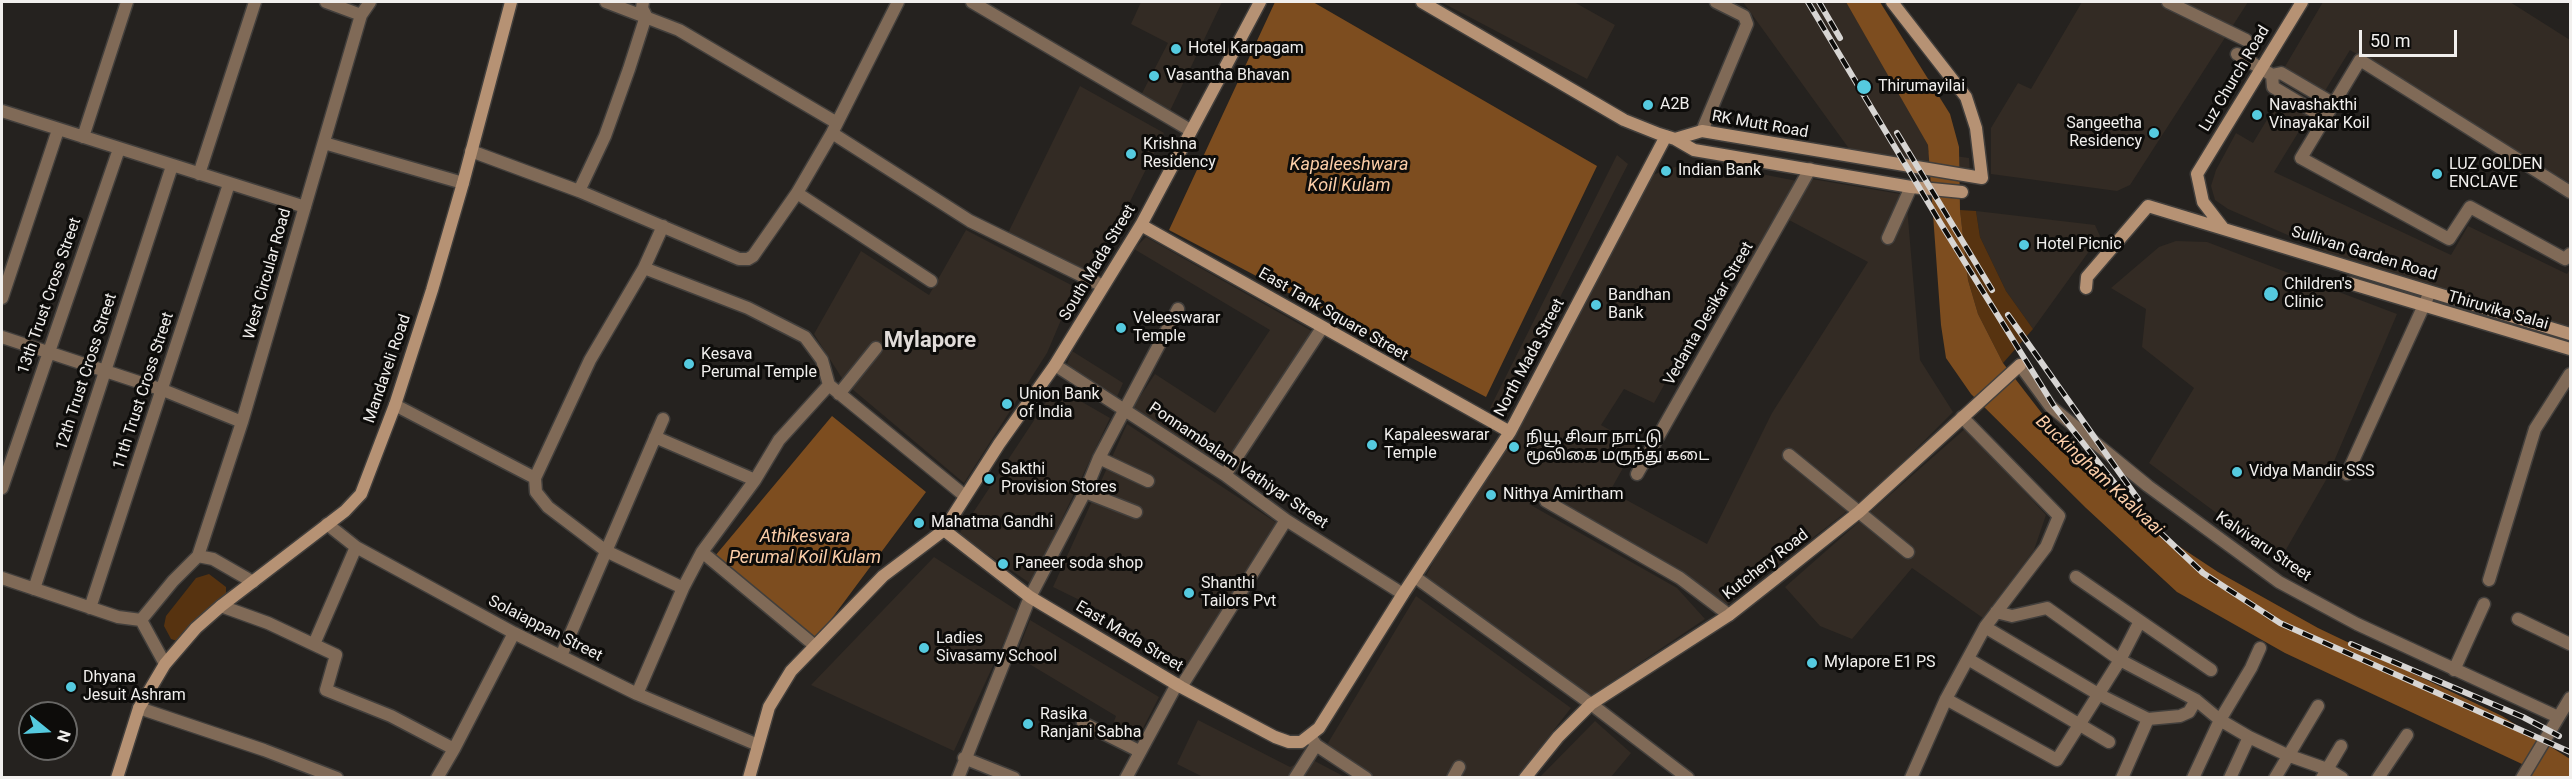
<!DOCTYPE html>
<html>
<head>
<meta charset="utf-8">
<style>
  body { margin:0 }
  #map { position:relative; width:2572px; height:779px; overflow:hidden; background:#25221f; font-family:Roboto,sans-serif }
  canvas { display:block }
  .frame { position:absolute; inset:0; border:3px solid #f1efed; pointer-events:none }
  .north { position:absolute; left:18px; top:701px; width:60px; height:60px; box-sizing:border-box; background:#0d0c0a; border:2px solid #686765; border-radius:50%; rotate:108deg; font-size:16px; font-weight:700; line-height:24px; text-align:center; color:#f1efed }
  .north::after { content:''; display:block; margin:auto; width:21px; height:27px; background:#55cadf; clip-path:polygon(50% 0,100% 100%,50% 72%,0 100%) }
  .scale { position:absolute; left:2359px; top:30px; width:98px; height:27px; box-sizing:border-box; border:3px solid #f1efed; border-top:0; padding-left:8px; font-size:18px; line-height:21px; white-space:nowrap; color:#f1efed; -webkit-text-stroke:4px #0d0c0a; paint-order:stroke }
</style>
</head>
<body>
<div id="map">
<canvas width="2572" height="779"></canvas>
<div class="frame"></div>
<div class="north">N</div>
<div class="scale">50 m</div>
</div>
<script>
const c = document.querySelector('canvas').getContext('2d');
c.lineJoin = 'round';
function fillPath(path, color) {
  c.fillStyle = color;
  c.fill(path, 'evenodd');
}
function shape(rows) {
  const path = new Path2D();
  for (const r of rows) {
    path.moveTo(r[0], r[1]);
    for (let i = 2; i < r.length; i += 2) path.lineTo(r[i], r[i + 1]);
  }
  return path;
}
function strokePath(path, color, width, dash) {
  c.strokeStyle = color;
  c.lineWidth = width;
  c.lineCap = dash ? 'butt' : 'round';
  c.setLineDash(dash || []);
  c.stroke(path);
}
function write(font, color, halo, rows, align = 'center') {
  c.font = font + ' Roboto,"Noto Sans Tamil",sans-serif';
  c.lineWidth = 6;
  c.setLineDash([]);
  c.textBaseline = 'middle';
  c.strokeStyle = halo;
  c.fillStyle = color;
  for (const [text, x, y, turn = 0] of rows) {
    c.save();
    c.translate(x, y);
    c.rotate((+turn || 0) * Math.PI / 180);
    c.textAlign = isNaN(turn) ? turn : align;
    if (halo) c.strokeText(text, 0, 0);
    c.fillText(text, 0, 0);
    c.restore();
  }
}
const built = shape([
  [1141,2,1222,2,1167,117,1139,99,1168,43,1131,24],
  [1441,2,1574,2,1615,25,1587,79],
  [1743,2,1846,2,1907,106,1928,145,1928,152,1969,158,1970,174,1850,150],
  [2082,2,2248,2,2130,185,2117,191,1991,174,1991,128,2018,83,2031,89],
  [2323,2,2510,2,2570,40,2570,183,2350,50,2323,94,2283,70],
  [1080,86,1164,133,1092,278,1008,233],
  [2280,98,2309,115,2274,172,2451,255,2468,226,2567,274,2570,269,2570,333,2416,291,2228,209,2215,200,2211,186,2216,170,2236,133,2253,143],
  [1617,155,1628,164,1501,413,1490,408],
  [1700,162,1797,181,1740,282,1726,274,1654,403,1624,389,1601,425,1636,445,1610,491,1707,544,1772,413,1868,262,1789,220,1812,179,1906,195,1920,360,1953,412,1877,488,1721,609,1675,576,1535,498,1529,504,1677,588,1705,619,1586,699,1422,583,1642,179,1671,168],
  [1976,211,2095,225,2100,236,2033,329,2006,291,1980,237],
  [966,230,1075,287,1047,353,964,483,845,383,814,334,861,251,929,295],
  [1146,237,1315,333,1220,470,1131,410,1155,374,1215,413,1270,330,1134,249],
  [2176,241,2207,242,2397,314,2326,480,2280,560,2149,463,2194,388,2142,347,2146,309,2111,288,2159,247],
  [1072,351,1123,383,1116,399,1065,369],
  [1056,387,1110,418,1031,584,959,534],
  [1127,424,1280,525,1189,666,1108,614,1053,587],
  [1966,428,2046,515,2034,550,1983,618,1912,568,1852,639,1820,626,1785,587],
  [934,557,1018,611,954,751,811,685],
  [1416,596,1571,708,1517,777,1370,777,1329,752,1328,743],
  [1030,620,1159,697,1139,736,1113,724,1116,716,1016,656],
  [1198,720,1290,767,1309,758,1345,777,1203,777,1177,764],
  [1595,721,1631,753,1611,777,1540,777]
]);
const green = shape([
  [1960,210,1976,211,1980,237,2006,291,2033,329,2003,363,1978,314,1968,280],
  [209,574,226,587,226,595,177,641,171,639,164,626,166,616,196,578]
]);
const water = shape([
  [1275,2,1313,2,1597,166,1486,397,1169,230],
  [1846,2,1880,2,1950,114,1959,147,1960,210,1968,280,1978,314,2003,363,2064,442,2133,516,2218,572,2318,628,2502,716,2570,759,2570,777,2533,777,2522,764,2285,653,2177,592,2086,508,1971,394,1946,358,1941,325,1928,145],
  [832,416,926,492,815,641,715,556]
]);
const street = shape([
  [326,2,361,15],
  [606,2,679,30,837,123],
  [972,2,1190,130],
  [2168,2,2246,40],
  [2237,54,2272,75,2281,73,2334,104],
  [2272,75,2273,87,2325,118],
  [2,111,305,207],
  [1702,131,1747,24,1744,16,1716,2],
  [832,133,970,221,1103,286],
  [83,137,127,2],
  [324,143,463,183],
  [471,151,579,191,739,259,748,259,753,256,797,193,832,133,898,2],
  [199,174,255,2],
  [579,191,605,136,629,69,646,16,642,8,643,2],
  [2570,192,2360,60,2301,158,2449,239,2470,207,2565,259,2570,254],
  [797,193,931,281],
  [1888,238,1911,187],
  [644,268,748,308,805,337,822,360,829,385,965,496],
  [2,298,58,130],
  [2,337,163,390,242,422],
  [1055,365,1225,475,1286,520,1403,594],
  [2020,365,2050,406,2148,486,2279,582,2357,624,2558,717],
  [839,394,876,348],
  [395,405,535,478,536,492,548,507,606,551,683,588],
  [655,437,755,480],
  [1789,455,1908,552],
  [1099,458,1148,481],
  [1637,474,1810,169],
  [2347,474,2430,292],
  [1225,475,1322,328],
  [535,478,590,360,644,268,663,226],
  [2,488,119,149],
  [1085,492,1136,512],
  [1546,501,1680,578,1729,615],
  [327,524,356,547,514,633,637,694,758,745],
  [702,552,814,645],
  [198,556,242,422,361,15,370,2],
  [1415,577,1591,704,1688,778],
  [2076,577,2211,670],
  [2,578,118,617,141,620,165,664],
  [2489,580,2535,429,2570,374],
  [34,589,172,166],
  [221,606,268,623,336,655,326,690,391,716,454,749],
  [90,608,229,184],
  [1996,612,2012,616,2047,608,2120,660,2196,700,2220,720,2249,737,2287,755,2327,769,2342,778],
  [2518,619,2570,644],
  [141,620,173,581,198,556,213,559,253,582],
  [1985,627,2098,694,2148,719,2180,716,2189,712,2196,700],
  [314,644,356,547],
  [561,656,663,419],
  [1968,659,2109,742],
  [2454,670,2484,604],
  [1181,687,1286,520],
  [637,694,683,588,702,552,755,480,779,440,829,385],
  [1946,699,2057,760,2120,660,2140,621],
  [139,708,264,750,337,778],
  [1083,723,1139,751],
  [1310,736,1316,745,1366,778],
  [964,758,1014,778],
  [437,778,454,749,514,633],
  [958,778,1030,597,1085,492,1099,458,1178,309],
  [1126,778,1177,684],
  [1295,778,1316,745],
  [1453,778,1459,767],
  [1911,778,1946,699,1985,627,2046,547,2059,516,1962,417],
  [2122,778,2148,719],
  [2193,778,2220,720,2251,668,2260,648],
  [2230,778,2249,737],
  [2275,778,2318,706],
  [2322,778,2341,746],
  [2378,778,2407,735],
  [2522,778,2570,698]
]);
const secondary = shape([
  [1422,2,1624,120,1659,134,1675,139,1702,131,1982,178,1976,128,1966,97,1892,2],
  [1675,139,1694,150,1911,187,1962,192],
  [1141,225,1510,432],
  [2223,228,2203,202,2197,174,2302,2],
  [2349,283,2570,349],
  [2086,288,2087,277,2148,206,2570,334],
  [944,530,1030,597,1181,687,1275,737,1289,742,1301,742,1319,728,1403,594,1510,432,1666,136],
  [117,778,139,708,165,664,196,628,221,606,345,511,361,494,395,405,432,290,463,183,511,2],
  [749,778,769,707,791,671,883,576,944,530,999,444,1055,365,1141,225,1260,2],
  [1525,778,1558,737,1591,704,1729,615,1771,582,1859,512,2020,365]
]);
const rail = shape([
  [1808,2,1941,224,2054,406,2135,509,2203,573,2280,623,2570,752],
  [1819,2,1840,38],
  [1897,133,1992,290],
  [2008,315,2138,499],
  [2351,644,2523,717,2559,736]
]);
const markers = [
  [1176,49,6,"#55cadf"],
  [1154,76,6,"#55cadf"],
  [1864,87,8,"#55cadf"],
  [1648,105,6,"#55cadf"],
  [2257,115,6,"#55cadf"],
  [2154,133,6,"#55cadf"],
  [1131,154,6,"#55cadf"],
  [1666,171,6,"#55cadf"],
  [2437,174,6,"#55cadf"],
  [2024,245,6,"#55cadf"],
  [2271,294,8,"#55cadf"],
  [1596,305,6,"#55cadf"],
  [1121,328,6,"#55cadf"],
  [689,364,6,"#55cadf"],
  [1007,404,6,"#55cadf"],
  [1372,445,6,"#55cadf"],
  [1514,447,6,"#55cadf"],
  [2237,472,6,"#55cadf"],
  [989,479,6,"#55cadf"],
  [1491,495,6,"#55cadf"],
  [919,523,6,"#55cadf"],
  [1003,564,6,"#55cadf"],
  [1189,593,6,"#55cadf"],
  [924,648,6,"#55cadf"],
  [1812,663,6,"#55cadf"],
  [71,687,6,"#55cadf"],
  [1028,724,6,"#55cadf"]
];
const poiNames = [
  ["Hotel Karpagam",1188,49],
  ["Vasantha Bhavan",1166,76],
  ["Thirumayilai",1878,87],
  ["A2B",1660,105],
  ["Navashakthi",2269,106],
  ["Vinayakar Koil",2269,124],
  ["Sangeetha",2142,124,"right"],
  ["Residency",2142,142,"right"],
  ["Krishna",1143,145],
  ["Residency",1143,163],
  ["LUZ GOLDEN",2449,165],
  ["ENCLAVE",2449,183],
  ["Indian Bank",1678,171],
  ["Hotel Picnic",2036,245],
  ["Children's",2284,285],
  ["Clinic",2284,303],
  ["Bandhan",1608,296],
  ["Bank",1608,314],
  ["Veleeswarar",1133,319],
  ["Temple",1133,337],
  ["Kesava",701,355],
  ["Perumal Temple",701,373],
  ["Union Bank",1019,395],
  ["of India",1019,413],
  ["Kapaleeswarar",1384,436],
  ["Temple",1384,454],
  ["நியூ சிவா நாட்டு",1526,438],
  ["மூலிகை மருந்து கடை",1526,456],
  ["Sakthi",1001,470],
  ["Provision Stores",1001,488],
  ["Vidya Mandir SSS",2249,472],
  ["Nithya Amirtham",1503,495],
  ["Mahatma Gandhi",931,523],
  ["Paneer soda shop",1015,564],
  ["Shanthi",1201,584],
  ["Tailors Pvt",1201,602],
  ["Ladies",936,639],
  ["Sivasamy School",936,657],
  ["Mylapore E1 PS",1824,663],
  ["Dhyana",83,678],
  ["Jesuit Ashram",83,696],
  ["Rasika",1040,715],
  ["Ranjani Sabha",1040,733]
];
const streetNames = [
  ["Luz Church Road",2235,79,-59],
  ["RK Mutt Road",1760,125,10],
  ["Sullivan Garden Road",2364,254,17],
  ["South Mada Street",1098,263,-59],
  ["West Circular Road",268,274,-74],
  ["13th Trust Cross Street",50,296,-71],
  ["Thiruvika Salai",2498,311,16],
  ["Vedanta Desikar Street",1709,314,-60],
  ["East Tank Square Street",1333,315,30],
  ["North Mada Street",1530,358,-62],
  ["Mandaveli Road",388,369,-71],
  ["12th Trust Cross Street",87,372,-72],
  ["11th Trust Cross Street",144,391,-72],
  ["Ponnambalam Vathiyar Street",1238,466,34],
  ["Kalvivaru Street",2263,547,34],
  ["Kutchery Road",1766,565,-38],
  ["Solaiappan Street",545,629,27],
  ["East Mada Street",1129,637,31]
];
const waterNames = [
  ["Kapaleeshwara",1349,165],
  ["Koil Kulam",1349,186],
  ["Buckingham Kaalvaai",2099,476,43],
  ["Athikesvara",805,537],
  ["Perumal Koil Kulam",805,558]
];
const districtNames = [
  ["Mylapore",930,341]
];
fillPath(built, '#332b24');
fillPath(green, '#573310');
fillPath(water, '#7d4d1f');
strokePath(street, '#423f3c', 15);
strokePath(secondary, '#423f3c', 15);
strokePath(street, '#806a57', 12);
strokePath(secondary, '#b69274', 12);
strokePath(rail, '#d7d5d3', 6);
strokePath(rail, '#0d0c0a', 4, [11]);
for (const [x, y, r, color] of markers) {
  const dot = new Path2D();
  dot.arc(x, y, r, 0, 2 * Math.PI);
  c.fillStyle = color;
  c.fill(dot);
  strokePath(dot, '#0d0c0a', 2);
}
write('16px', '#f1efed', '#0d0c0a', poiNames, 'left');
write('16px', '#f1efed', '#0d0c0a', streetNames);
write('italic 18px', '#fbcda8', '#0d0c0a', waterNames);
write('bold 22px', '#e1dcd9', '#0d0c0a', districtNames);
</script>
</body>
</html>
